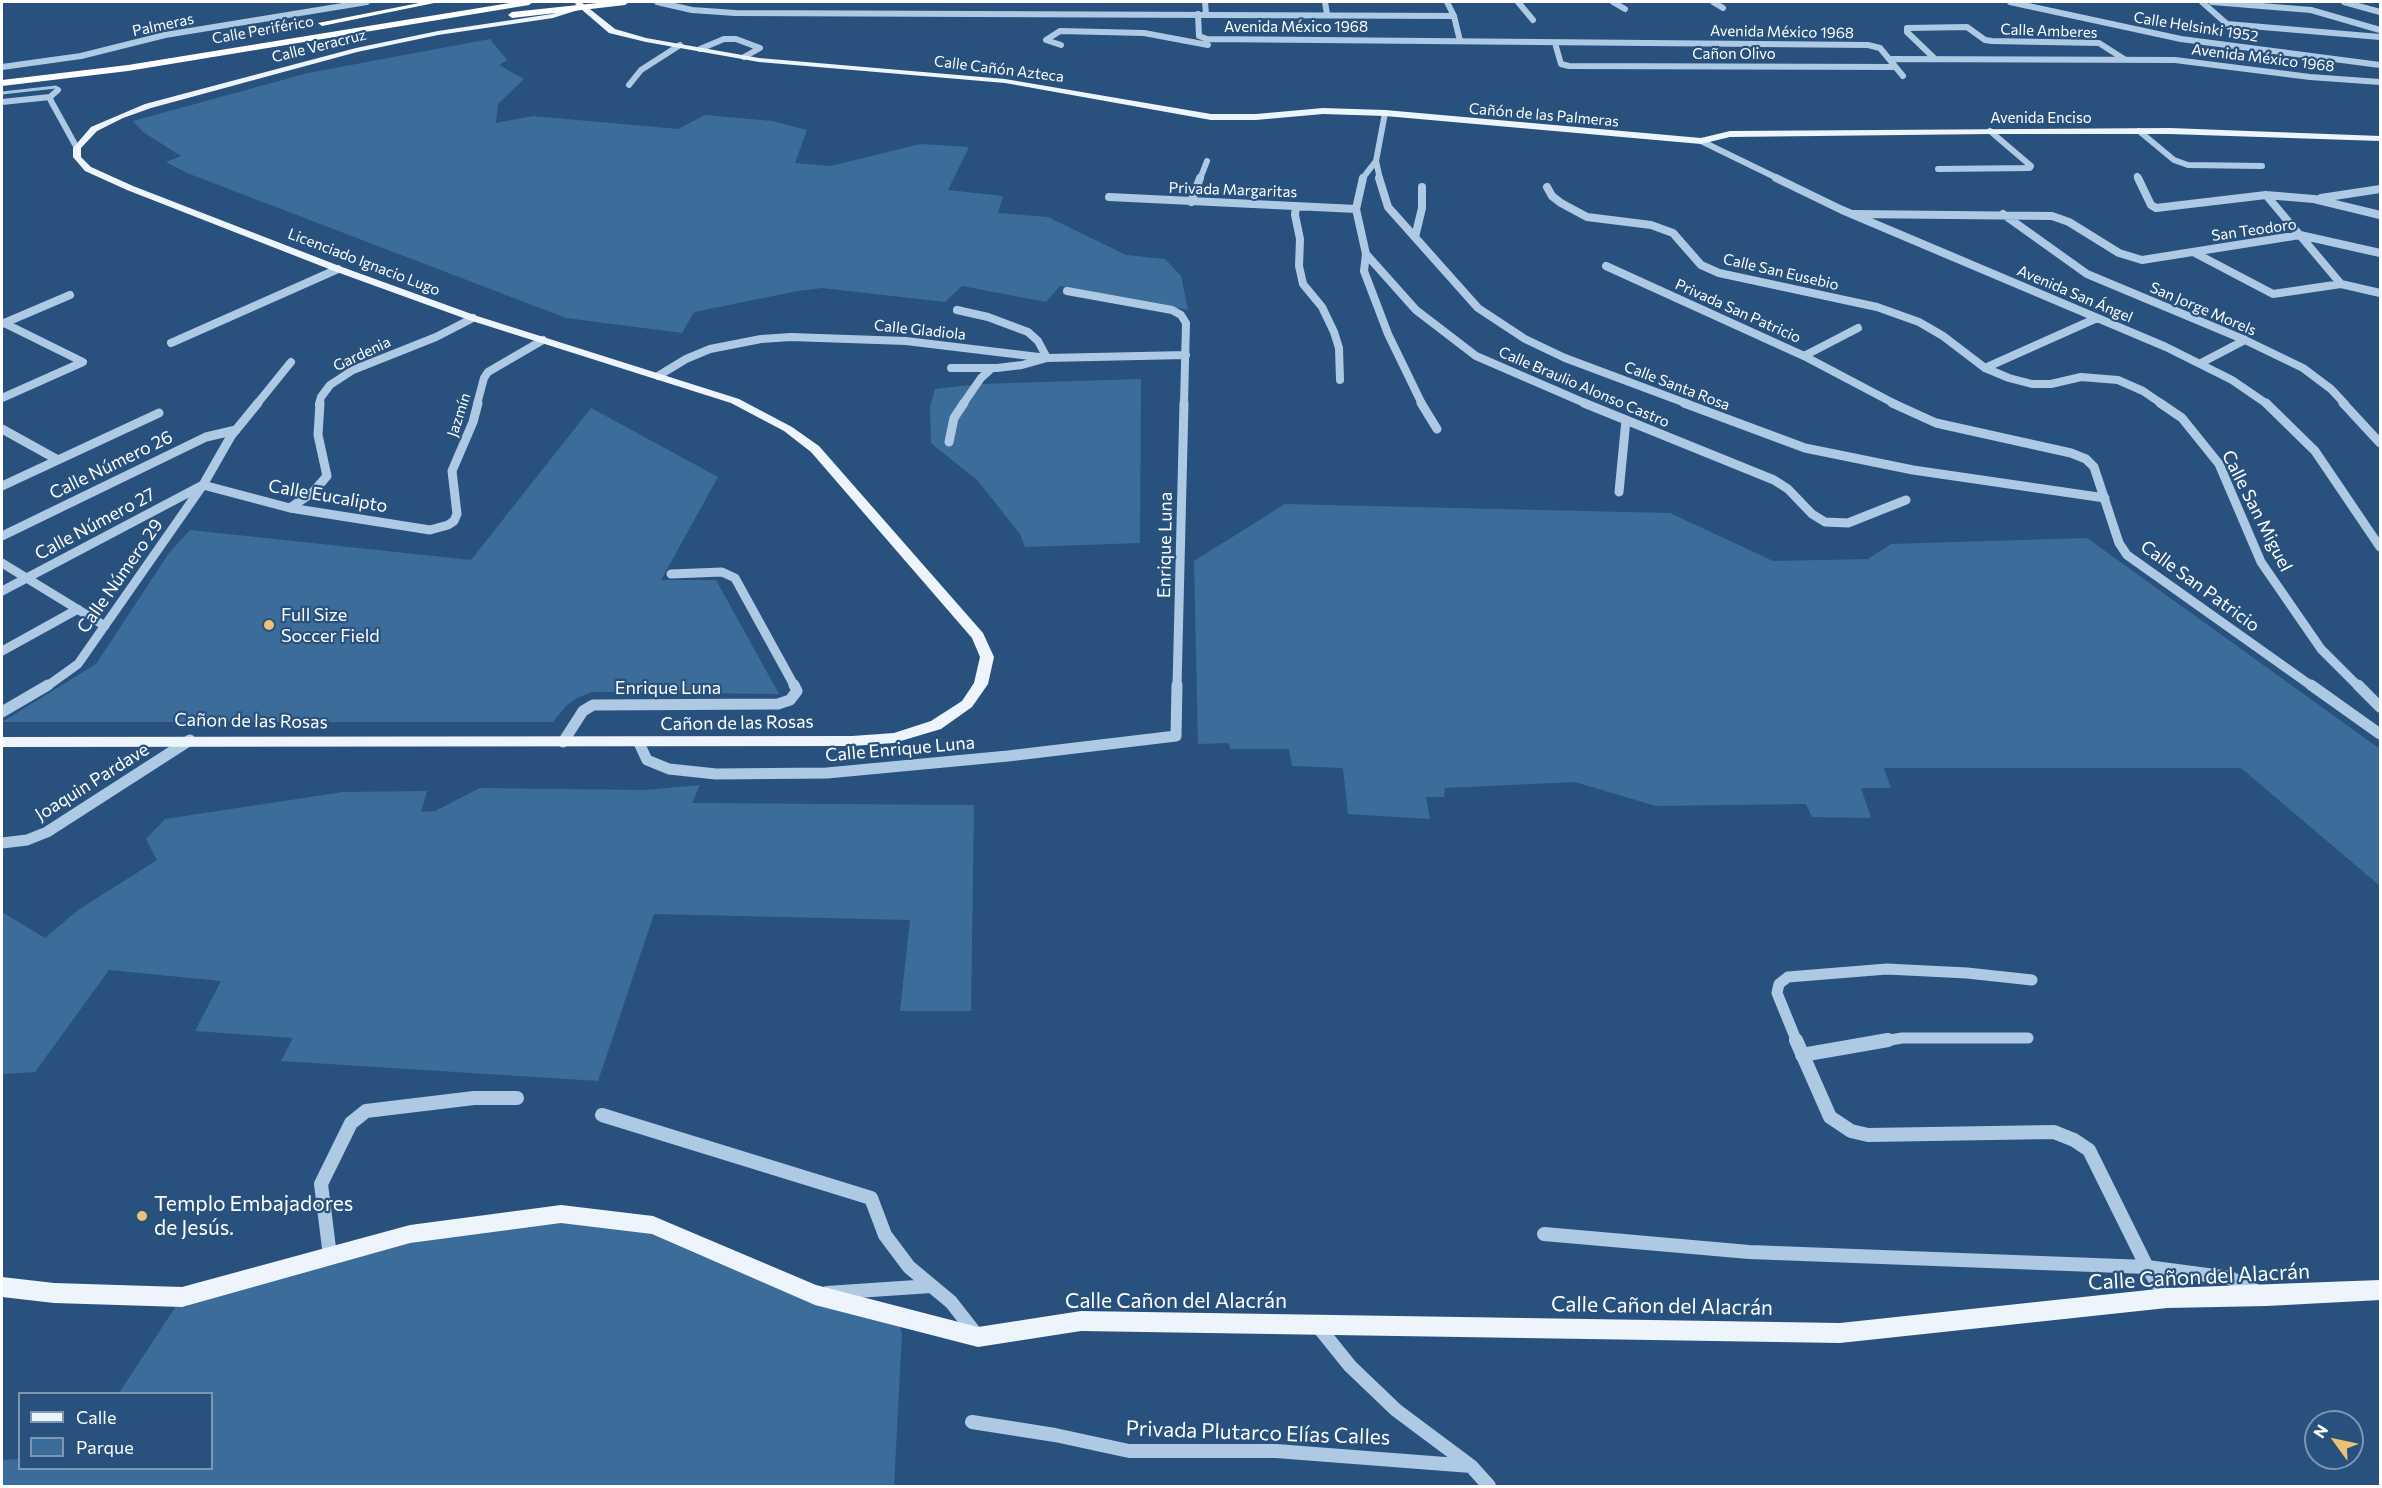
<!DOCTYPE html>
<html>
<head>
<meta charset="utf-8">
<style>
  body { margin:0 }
  #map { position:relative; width:2382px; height:1488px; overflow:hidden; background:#28527d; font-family:Commissioner,sans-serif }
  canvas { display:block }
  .frame { position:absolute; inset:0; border:3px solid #fff; pointer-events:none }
  .legend { position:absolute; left:18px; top:1392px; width:195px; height:78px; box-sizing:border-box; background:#28527d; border:2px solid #7e97b1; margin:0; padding:8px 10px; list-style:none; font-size:18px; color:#fff }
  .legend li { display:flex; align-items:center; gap:12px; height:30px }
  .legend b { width:30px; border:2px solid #7e97b1 }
  .north { position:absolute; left:2304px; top:1410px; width:60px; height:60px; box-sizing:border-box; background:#28527d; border:2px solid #7e97b1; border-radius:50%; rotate:303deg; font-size:16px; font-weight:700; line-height:24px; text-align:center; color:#fff }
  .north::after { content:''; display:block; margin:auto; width:21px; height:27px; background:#ecc274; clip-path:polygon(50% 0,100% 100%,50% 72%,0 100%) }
</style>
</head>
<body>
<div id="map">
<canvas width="2382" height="1488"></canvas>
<div class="frame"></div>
<ul class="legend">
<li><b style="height:8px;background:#edf4fc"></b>Calle</li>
<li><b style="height:16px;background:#3c6c9a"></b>Parque</li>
</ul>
<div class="north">N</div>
</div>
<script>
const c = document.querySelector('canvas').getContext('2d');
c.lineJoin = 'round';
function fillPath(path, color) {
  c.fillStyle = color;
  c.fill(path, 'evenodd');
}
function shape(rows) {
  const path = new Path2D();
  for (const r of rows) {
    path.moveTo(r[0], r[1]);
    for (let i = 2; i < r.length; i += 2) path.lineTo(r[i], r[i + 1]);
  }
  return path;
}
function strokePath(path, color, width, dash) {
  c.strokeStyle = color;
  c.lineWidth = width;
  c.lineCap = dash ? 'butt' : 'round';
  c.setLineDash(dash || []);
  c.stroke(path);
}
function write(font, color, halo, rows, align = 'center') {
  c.font = font + ' Commissioner,sans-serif';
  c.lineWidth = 4.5;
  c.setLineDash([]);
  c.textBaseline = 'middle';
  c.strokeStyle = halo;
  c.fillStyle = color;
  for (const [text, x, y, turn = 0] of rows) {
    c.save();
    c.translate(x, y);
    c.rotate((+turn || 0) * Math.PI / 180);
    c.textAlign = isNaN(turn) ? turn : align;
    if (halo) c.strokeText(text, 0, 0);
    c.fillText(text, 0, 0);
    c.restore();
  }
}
const green = shape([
  [490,39,507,60,499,65,524,79,498,104,496,123,533,116,678,129,705,115,772,121,807,130,795,163,830,166,921,144,969,147,948,190,1003,196,998,213,1048,217,1126,255,1165,259,1181,276,1188,310,1060,286,1046,302,962,286,945,302,822,288,798,291,694,312,682,333,566,318,187,173,166,162,181,156,143,132,133,121,308,73],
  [1141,379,1140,543,1025,547,1020,534,978,481,931,443,930,407,935,389,980,384],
  [591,408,718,477,661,580,716,580,779,694,592,692,577,698,566,706,553,722,2,722,96,664,169,553,190,530,471,560],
  [1285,504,1670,513,1773,561,1868,559,1891,544,2087,538,2380,749,2380,886,2241,768,1884,768,1891,788,1861,788,1871,818,1812,817,1806,804,1656,806,1575,782,1445,788,1444,797,1426,797,1430,819,1348,814,1343,768,1292,766,1289,749,1230,749,1229,743,1198,744,1194,561],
  [700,785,692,803,974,805,971,1011,900,1011,910,920,654,914,598,1081,281,1061,293,1038,195,1031,221,981,109,970,35,1072,2,1074,2,912,45,938,78,910,157,860,146,839,165,819,343,792,427,791,421,812,435,811,480,788,644,790],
  [561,1214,653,1225,896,1315,902,1333,894,1486,2,1486,2,1460,19,1459,20,1468,212,1468,212,1394,119,1393,182,1297,410,1234]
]);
const stream = shape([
  [2,93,56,87]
]);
const minorFar4 = shape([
  [657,2,692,10,735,13,1454,16],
  [1205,2,1206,14],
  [1325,2,1327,14],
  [1447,2,1454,16,1460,41],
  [1518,2,1533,20],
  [1613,2,1625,9],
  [1713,2,1723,8],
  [2010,2,2181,39,2380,65],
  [2202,2,2227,24,2380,37],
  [2212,2,2311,10,2380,30],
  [2344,2,2380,12],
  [1198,14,1199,36,1207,39,1868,45,1880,48,1903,76],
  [1555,43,1561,64,1569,66,1895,67],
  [1061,45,1046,40,1060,31,1144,33,1208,45],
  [700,49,724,39,736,39,760,48,744,57],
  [1934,58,1907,32,1907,28,1967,27,1985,40,1992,41,2099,43,2124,59],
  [1891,59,2175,60,2310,77,2380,82],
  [2,67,81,56,165,35,367,2],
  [629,85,641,70,680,45],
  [58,90,50,97,51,101,77,148],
  [2,102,50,97],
  [2139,131,2174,160,2188,165,2262,166],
  [1701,141,1779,179],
  [1938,169,2030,168,2031,166,1990,131],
  [2137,176,2139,179],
  [1200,179,1207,161],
  [1362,179,1376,161],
  [1380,179,1376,161,1385,113]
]);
const minorFar3 = shape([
  [1363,178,1356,209,1366,254,1416,310,1476,356,1587,404],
  [1379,178,1388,207,1478,308,1525,339,1565,358,1688,404],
  [1776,178,1842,210,2166,347,2232,380,2267,404],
  [2138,178,2151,205,2156,208,2266,195,2314,199,2380,215],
  [1547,187,1552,196,1561,203,1587,217,1651,225,1673,233,1701,265,1719,273,1877,307,1919,322,1943,336,1985,368,2009,378,2032,384,2051,384,2081,377,2118,380,2143,391,2162,404],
  [2266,195,2341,284],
  [1109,197,1356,209],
  [2321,198,2380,189],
  [1191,202,1200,178],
  [1296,206,1295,215,1300,239,1299,266,1303,284,1322,307,1334,332,1339,348,1340,380],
  [1853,214,2052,216,2069,222,2119,253,2142,260,2300,235,2380,253],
  [2003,214,2087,274,2245,340,2303,368,2331,389,2345,404],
  [1415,237,1422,208,1422,187],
  [2195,253,2273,294,2341,284,2380,293],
  [1366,254,1364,271,1388,334,1422,404],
  [1606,266,1804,356,1895,404],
  [1067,291,1172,310,1181,315,1186,323,1184,404],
  [2,322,83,362,2,398],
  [2,324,70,295],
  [171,343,338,269],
  [1804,356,1858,328],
  [2201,363,2245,340],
  [951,368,997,368,1022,365,1047,358,1038,341,1028,332,988,317,957,310],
  [1985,368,2097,318],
  [658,376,686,359,710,349,761,339,791,337,906,341,1047,358,1186,355],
  [257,404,291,362],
  [319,404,321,397,330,385,353,370,436,337,473,318],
  [477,404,484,378,488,372,543,340],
  [963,404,981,378,992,368]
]);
const minorFar2 = shape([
  [1421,403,1437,429],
  [1584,403,1774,480,1788,489,1812,514,1825,522,1848,523,1906,500],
  [1684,403,1805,448,1913,470,2105,498],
  [1892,403,1936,423,2071,453,2086,459,2094,467,2119,543,2127,555,2313,687],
  [2160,403,2182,418,2219,464,2261,562,2321,649,2359,687],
  [2266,403,2315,451,2380,547],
  [2343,403,2380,443],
  [2,429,58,460],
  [949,442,954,418,964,403],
  [2,486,159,413],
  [1619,492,1626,420],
  [290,508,313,492,327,476,318,435,320,403],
  [2,536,206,437,236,430],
  [2,563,105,626],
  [671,574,722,572,735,578,795,687],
  [2,591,203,485,290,508,430,530,448,525,454,521,457,514,452,471,473,422,478,403],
  [2,651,78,609],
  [46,687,78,664,203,485,231,436,258,403],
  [1177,687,1184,403]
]);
const minorFar1 = shape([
  [2311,685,2380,734],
  [2358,685,2380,707],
  [2,712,48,685],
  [563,742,583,711,593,705,778,704,790,700,797,691,794,685],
  [639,743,647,760,669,769,716,774,827,773,1008,756,1176,736,1177,685],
  [2,843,27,840,47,832,190,740],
  [1797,1042,1777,993,1779,984,1788,977,1887,969,1967,973,2032,980],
  [1879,1042,1902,1038,2028,1038]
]);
const minor = shape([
  [1796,1040,1830,1117,1851,1131,1868,1135,2054,1132,2074,1140,2089,1150,2147,1267,2167,1298],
  [1802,1055,1888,1040],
  [602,1115,871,1198,885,1235,909,1267,951,1302,976,1334],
  [1544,1234,1749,1252,2147,1267,2230,1278,2256,1291],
  [330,1256,321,1184,351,1123,366,1111,474,1098,517,1098],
  [827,1293,931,1286],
  [1317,1325,1350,1366,1396,1410,1471,1466,1489,1486],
  [972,1422,1055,1435,1129,1451,1276,1451,1471,1466]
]);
const major = shape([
  [574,2,581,2,615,29,646,38,759,58,1005,79,1211,114,1256,114,1323,108,1385,110,1701,138,1730,131,2170,128,2380,136,2380,141,2170,134,1990,134,1730,137,1701,144,1385,116,1323,114,1256,120,1211,120,1005,83,759,62,646,42,609,33,581,9,553,18,438,35,357,52,151,108,123,118,97,131,81,148,81,157,91,167,133,186,342,267,477,316,739,399,792,427,819,446,983,633,994,657,988,684,972,707,941,729,894,743,852,746,2,747,2,737,852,736,894,733,931,721,962,701,974,683,980,657,972,638,811,452,784,431,731,403,469,320,334,271,127,190,85,171,73,157,73,148,91,127,145,104,356,48,438,31,552,14,577,6,574,2],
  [561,1205,653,1216,816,1285,978,1327,1081,1311,1840,1323,2167,1288,2380,1280,2380,1300,2267,1306,2167,1308,1840,1343,1081,1331,978,1347,815,1305,652,1234,561,1223,410,1243,182,1307,54,1303,2,1297,2,1277,54,1283,182,1287,410,1225,561,1205]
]);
const highway = shape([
  [424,2,439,2,322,26,318,23,424,2],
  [516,2,533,2,529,5,128,71,2,86,2,80,128,65,516,2],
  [607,2,629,2,625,5,512,18,508,15,512,12,607,2]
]);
const markers = [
  [269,625,6,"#ecc274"],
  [142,1216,6,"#ecc274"]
];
const farStreetnames = [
  ["Palmeras",163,25,-12],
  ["Avenida México 1968",1296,27],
  ["Calle Helsinki 1952",2196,27,9],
  ["Calle Periférico",263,30,-10],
  ["Calle Amberes",2049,31,2],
  ["Avenida México 1968",1782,32,1],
  ["Calle Veracruz",319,46,-14],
  ["Cañon Olivo",1734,54],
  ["Avenida México 1968",2263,58,7],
  ["Calle Cañón Azteca",999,69,7],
  ["Cañón de las Palmeras",1544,115,5],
  ["Avenida Enciso",2041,118],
  ["Privada Margaritas",1233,190,2],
  ["San Teodoro",2254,230,-8],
  ["Licenciado Ignacio Lugo",364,262,21],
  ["Calle San Eusebio",1781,272,13],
  ["Avenida San Ángel",2075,294,23],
  ["San Jorge Morels",2203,309,23],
  ["Privada San Patricio",1738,311,24],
  ["Calle Gladiola",920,330,6],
  ["Gardenia",362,354,-25],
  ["Calle Santa Rosa",1677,386,21],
  ["Calle Braulio Alonso Castro",1584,387,23],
  ["Jazmín",459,415,-72]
];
const streetNames = [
  ["Calle Número 26",111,465,-26],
  ["Calle Eucalipto",328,496,10],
  ["Calle San Miguel",2257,511,63],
  ["Calle Número 27",95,524,-28],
  ["Enrique Luna",1165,545,-89],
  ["Calle Número 29",120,576,-55],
  ["Calle San Patricio",2200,586,36],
  ["Enrique Luna",668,688],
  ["Cañon de las Rosas",251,721,1],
  ["Cañon de las Rosas",737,723,-1],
  ["Calle Enrique Luna",900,749,-5],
  ["Joaquin Pardave",92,782,-32]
];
const poiNames = [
  ["Full Size",281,615],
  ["Soccer Field",281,636]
];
const nearPoinames = [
  ["Templo Embajadores",154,1204],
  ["de Jesús.",154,1228]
];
const nearStreetnames = [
  ["Calle Cañon del Alacrán",2199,1277,-3],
  ["Calle Cañon del Alacrán",1176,1301],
  ["Calle Cañon del Alacrán",1662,1306,1],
  ["Privada Plutarco Elías Calles",1258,1433,2]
];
fillPath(green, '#3c6c9a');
strokePath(stream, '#a2c5e4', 3);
strokePath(minorFar4, '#adc9e4', 6);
strokePath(minorFar3, '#adc9e4', 8);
strokePath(minorFar2, '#adc9e4', 9);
strokePath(minorFar1, '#adc9e4', 11);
strokePath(minor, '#adc9e4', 14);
fillPath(major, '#edf4fc');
fillPath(highway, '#fff');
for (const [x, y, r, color] of markers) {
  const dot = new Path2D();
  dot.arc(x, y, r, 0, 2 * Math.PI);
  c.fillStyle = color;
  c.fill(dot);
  strokePath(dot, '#28527d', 2);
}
write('15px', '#fff', '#28527d', farStreetnames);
write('18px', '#fff', '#28527d', streetNames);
write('18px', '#fff', '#28527d', poiNames, 'left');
write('21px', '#fff', '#28527d', nearPoinames, 'left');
write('21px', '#fff', '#28527d', nearStreetnames);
</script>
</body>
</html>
